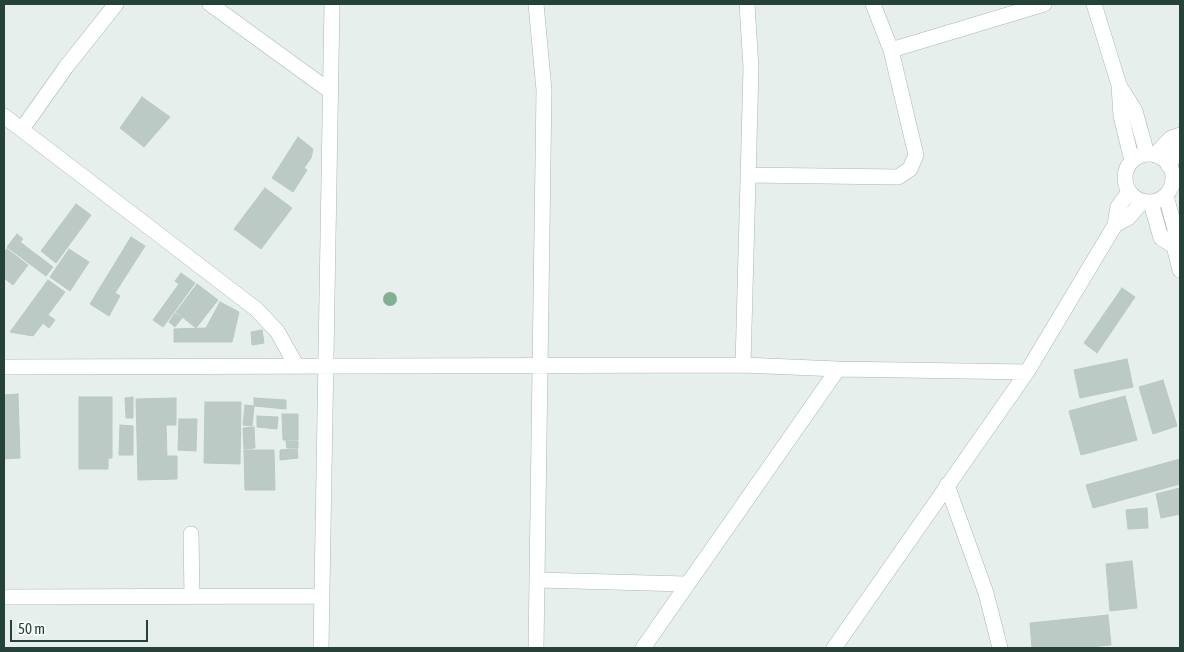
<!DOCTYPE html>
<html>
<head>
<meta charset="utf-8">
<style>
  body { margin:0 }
  #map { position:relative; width:1184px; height:652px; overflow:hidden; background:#e6efeb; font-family:"Asap Condensed",sans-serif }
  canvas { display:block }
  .frame { position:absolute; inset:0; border:5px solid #24423a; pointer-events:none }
  .scale { position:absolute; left:10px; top:620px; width:138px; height:22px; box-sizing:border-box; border:2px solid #24423a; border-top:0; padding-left:6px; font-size:15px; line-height:18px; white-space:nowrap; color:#24423a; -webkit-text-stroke:4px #f7fbf9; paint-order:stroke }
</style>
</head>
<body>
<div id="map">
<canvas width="1184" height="652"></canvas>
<div class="frame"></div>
<div class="scale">50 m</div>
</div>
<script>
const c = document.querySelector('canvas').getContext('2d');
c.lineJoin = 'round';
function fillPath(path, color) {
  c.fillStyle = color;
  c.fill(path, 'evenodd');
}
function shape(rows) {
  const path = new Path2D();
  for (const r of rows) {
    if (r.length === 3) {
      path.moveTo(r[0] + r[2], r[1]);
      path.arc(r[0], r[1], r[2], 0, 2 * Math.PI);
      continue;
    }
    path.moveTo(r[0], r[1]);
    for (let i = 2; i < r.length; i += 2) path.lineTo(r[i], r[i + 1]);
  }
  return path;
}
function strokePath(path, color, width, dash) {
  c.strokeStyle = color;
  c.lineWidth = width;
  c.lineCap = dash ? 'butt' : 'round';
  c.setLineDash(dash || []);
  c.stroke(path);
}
const building = shape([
  [142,97,170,117,144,147,120,128,142,97],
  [298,137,313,149,311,158,304,168,307,170,293,192,272,178,298,137],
  [265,188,292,208,261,249,234,229,265,188],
  [76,204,91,215,56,263,41,251,76,204],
  [17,234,23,239,20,242,53,267,46,276,7,247,17,234],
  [131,237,145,246,115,293,120,296,109,316,90,304,131,237],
  [7,249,28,265,13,285,4,278,4,253,7,249],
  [69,249,89,262,70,291,50,277,69,249],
  [181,273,195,283,163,327,153,320,179,284,175,281,181,273],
  [48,280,65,292,48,315,55,320,49,328,43,323,33,336,10,332,48,280],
  [197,284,218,300,196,328,176,312,197,284],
  [1122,288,1135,297,1097,353,1084,343,1122,288],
  [220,302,239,312,232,342,174,342,174,329,206,328,220,302],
  [175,313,182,318,175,327,169,322,175,313],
  [262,330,264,343,252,345,251,332,262,330],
  [1127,359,1133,387,1080,398,1074,370,1127,359],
  [1163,380,1177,426,1153,434,1139,387,1163,380],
  [18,394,20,458,4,459,4,395,18,394],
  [1125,396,1137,440,1081,455,1069,411,1125,396],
  [79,397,112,397,112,458,108,458,108,469,79,469,79,397],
  [133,397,133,418,126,418,125,398,133,397],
  [176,398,176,425,166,425,167,456,177,456,177,479,138,480,136,399,176,398],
  [254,398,286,400,286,409,254,406,254,398],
  [205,402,241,402,240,464,204,463,205,402],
  [245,405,254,406,252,426,243,425,245,405],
  [282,414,298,414,298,440,283,440,282,414],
  [257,416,278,417,277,429,257,427,257,416],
  [179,419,197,419,196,451,178,450,179,419],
  [120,425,133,426,133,455,119,455,120,425],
  [254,427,255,448,244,449,243,428,254,427],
  [286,441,298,441,298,448,287,448,286,441],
  [297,449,298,458,280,460,280,450,297,449],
  [244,450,274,450,275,490,245,490,244,450],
  [1180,459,1180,484,1093,508,1086,485,1180,459],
  [1180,488,1180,514,1161,518,1156,494,1180,488],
  [1147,508,1148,528,1128,529,1126,510,1147,508],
  [1132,561,1137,608,1110,611,1106,564,1132,561],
  [1108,615,1111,645,1076,648,1032,648,1030,623,1108,615]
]);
const minor = shape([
  [210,4,330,91],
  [1094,4,1119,85,1121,116,1132,161],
  [891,50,1044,4],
  [1120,87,1135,111,1147,154],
  [4,116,256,309,277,331,296,365],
  [22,129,66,67,116,4],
  [1149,178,24],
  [1155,155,1171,138,1180,135],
  [1168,165,1180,149],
  [748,175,898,177,910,169,916,155,891,50,873,4],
  [1166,196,1175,229,1174,246,1180,270],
  [1151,203,1161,238,1174,246],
  [1115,225,1128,218,1142,202],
  [743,365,751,68,747,4],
  [4,367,743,365,838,369,1027,372],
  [947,485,986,593,1000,648],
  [191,534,192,597],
  [537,580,686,584],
  [4,597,322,596],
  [321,648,332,4],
  [536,648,544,90,536,4],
  [643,648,838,369],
  [834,648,1027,372,1115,225,1118,207,1129,192]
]);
const trees = [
  [390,299]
];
fillPath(building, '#bbcac4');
strokePath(building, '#b8c9c2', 1);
strokePath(minor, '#a8b8b2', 16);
strokePath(minor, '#fff', 15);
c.fillStyle = '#80af93';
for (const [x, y] of trees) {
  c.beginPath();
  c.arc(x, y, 7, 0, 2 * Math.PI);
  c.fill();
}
</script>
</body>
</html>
